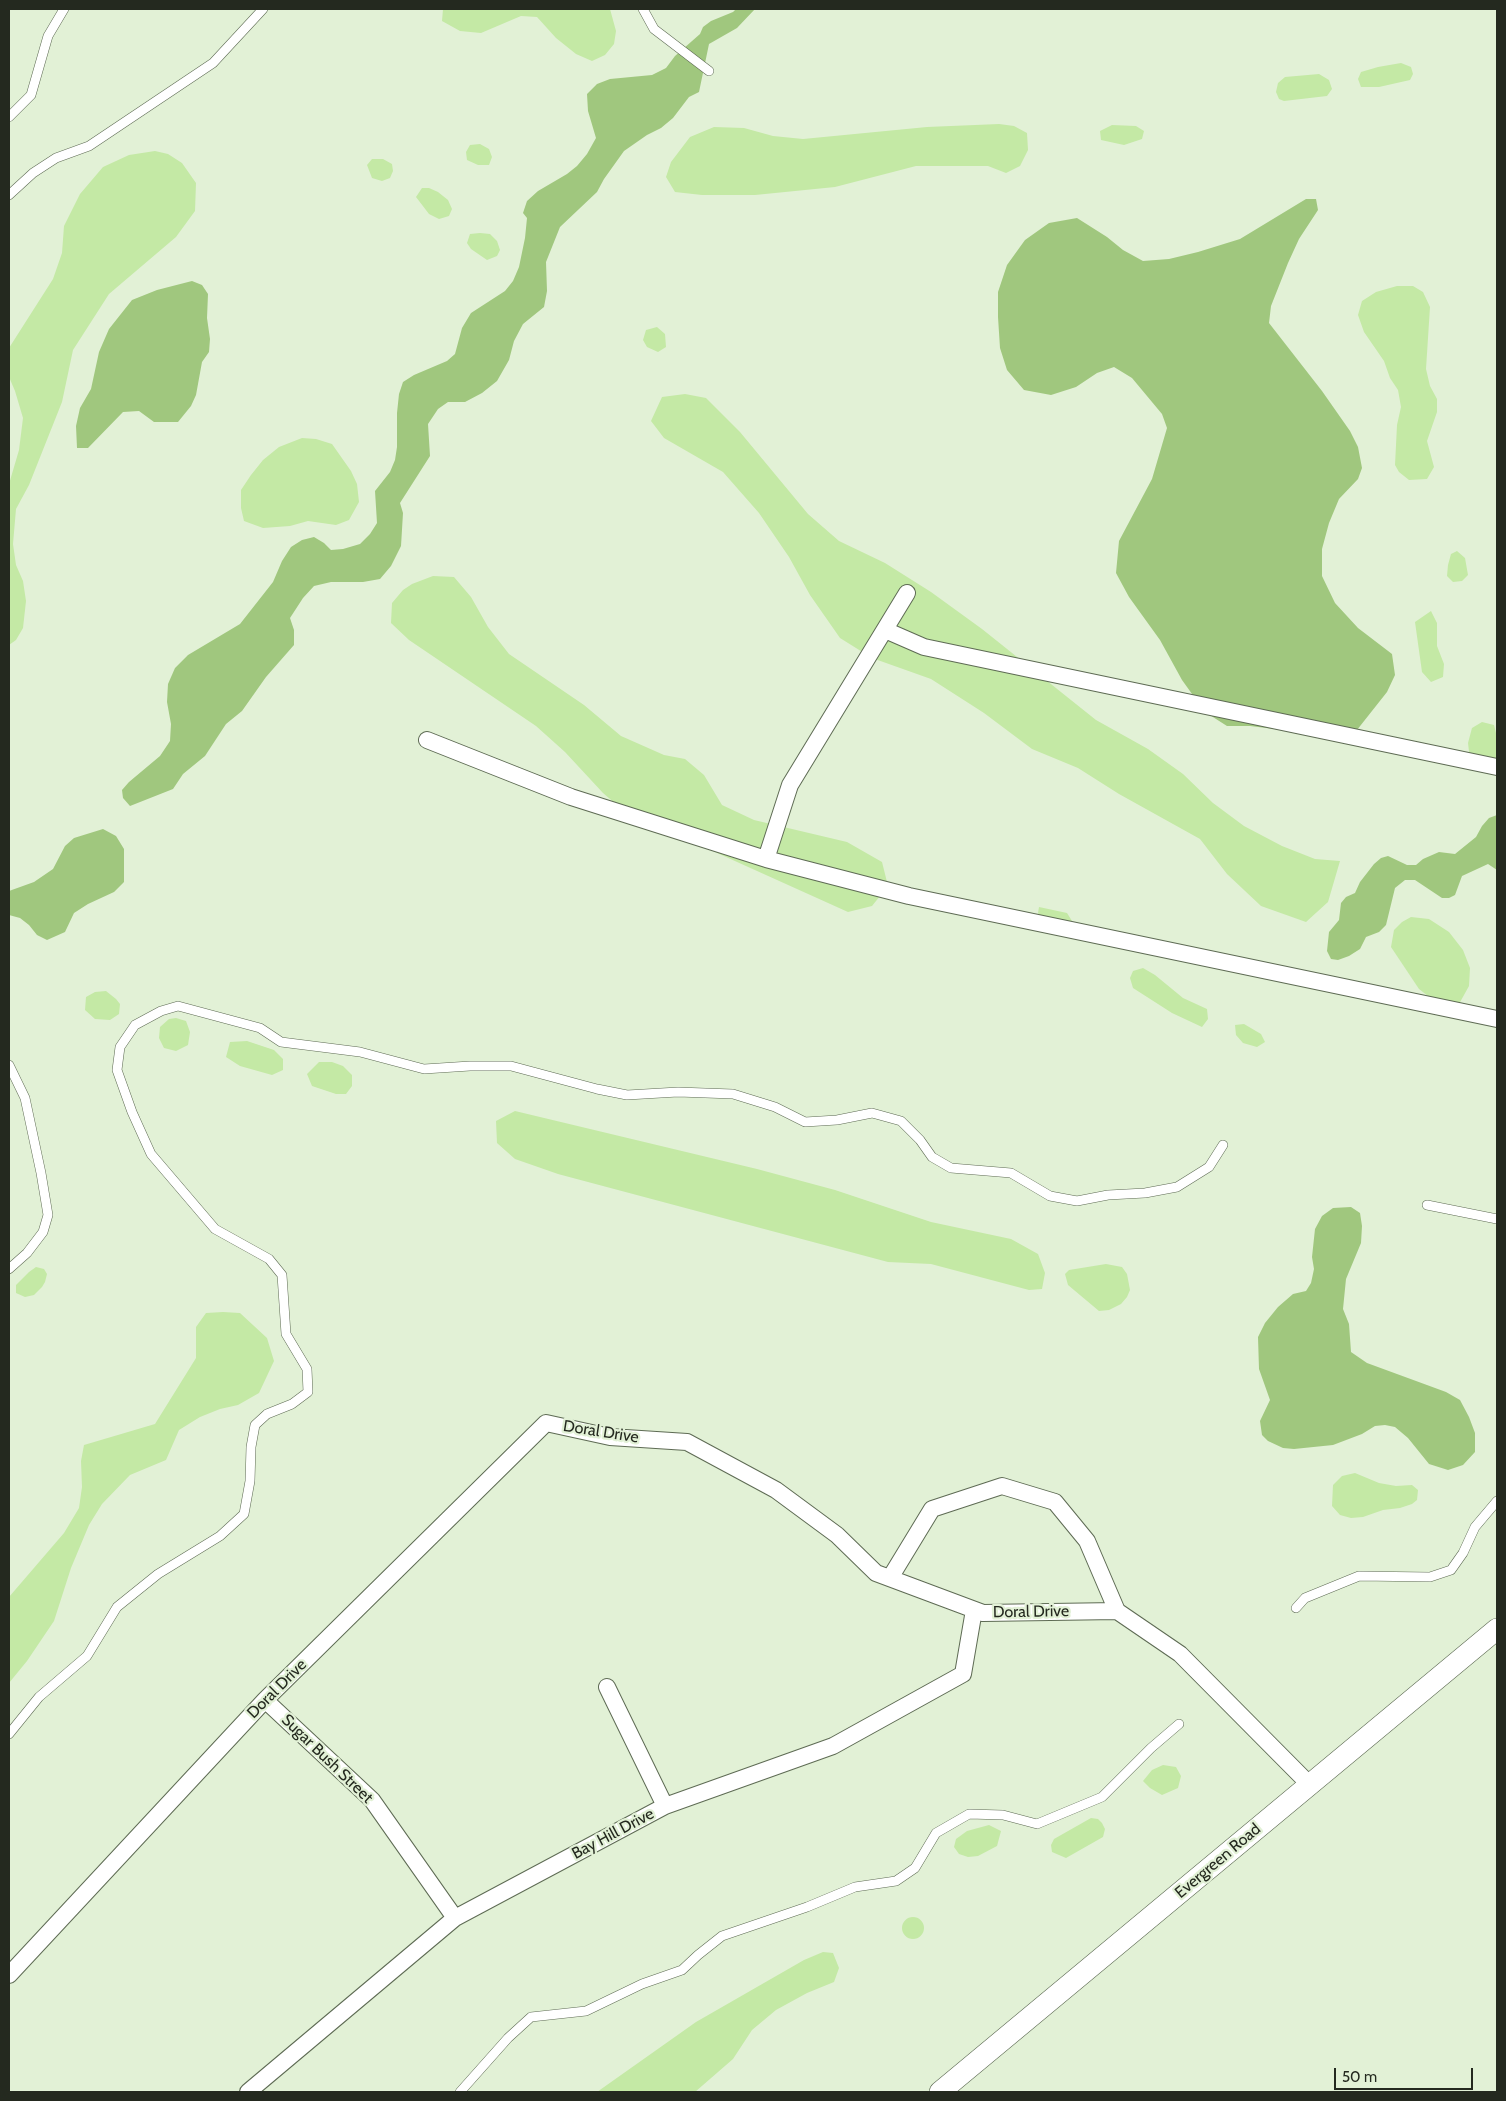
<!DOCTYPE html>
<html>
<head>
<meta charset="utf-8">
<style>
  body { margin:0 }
  #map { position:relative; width:1506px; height:2101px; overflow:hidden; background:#e2f1d6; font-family:Cabin,sans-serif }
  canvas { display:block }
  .frame { position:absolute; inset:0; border:10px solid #24291f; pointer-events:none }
  .scale { position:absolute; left:1334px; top:2068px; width:139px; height:22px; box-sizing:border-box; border:2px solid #24291f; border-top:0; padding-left:6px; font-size:15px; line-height:18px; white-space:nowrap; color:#24291f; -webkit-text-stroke:4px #e2f1d6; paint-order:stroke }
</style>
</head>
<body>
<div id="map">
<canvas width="1506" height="2101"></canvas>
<div class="frame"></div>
<div class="scale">50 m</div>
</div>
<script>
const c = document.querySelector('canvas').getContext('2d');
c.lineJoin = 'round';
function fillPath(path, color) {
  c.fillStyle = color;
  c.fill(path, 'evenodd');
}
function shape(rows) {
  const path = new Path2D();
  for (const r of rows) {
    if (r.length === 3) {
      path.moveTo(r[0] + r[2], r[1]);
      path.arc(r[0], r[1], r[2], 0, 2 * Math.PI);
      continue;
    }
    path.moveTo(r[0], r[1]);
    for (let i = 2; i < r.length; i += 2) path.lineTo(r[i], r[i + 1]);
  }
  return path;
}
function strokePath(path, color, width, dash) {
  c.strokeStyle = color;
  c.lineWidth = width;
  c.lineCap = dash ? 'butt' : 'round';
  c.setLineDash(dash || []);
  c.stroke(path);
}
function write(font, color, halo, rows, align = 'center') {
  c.font = font + ' Cabin,sans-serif';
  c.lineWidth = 4.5;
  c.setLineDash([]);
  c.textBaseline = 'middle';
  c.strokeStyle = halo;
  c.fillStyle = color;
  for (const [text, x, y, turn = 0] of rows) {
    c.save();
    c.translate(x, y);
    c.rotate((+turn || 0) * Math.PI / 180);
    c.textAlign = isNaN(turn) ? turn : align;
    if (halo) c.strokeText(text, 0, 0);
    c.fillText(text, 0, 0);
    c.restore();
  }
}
const green = shape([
  [443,9,610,9,616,31,614,44,605,55,592,61,576,54,556,38,537,17,521,16,481,33,460,31,442,21],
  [1401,63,1411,67,1413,74,1410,80,1379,87,1361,87,1358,79,1361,72,1378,67],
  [1319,74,1329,80,1332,89,1327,96,1284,101,1279,99,1276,92,1278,83,1285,77],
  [999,124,1014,126,1027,133,1028,150,1020,166,1006,173,988,166,916,166,835,187,755,195,702,195,675,192,666,177,671,162,690,137,714,127,744,128,773,136,803,139,927,127],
  [1112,125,1136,126,1144,131,1142,139,1124,145,1101,140,1100,131],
  [480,144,489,149,492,157,489,165,478,165,467,160,466,152,470,145],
  [155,151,168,154,182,163,196,183,195,211,176,237,109,294,73,350,62,402,29,485,16,509,13,544,16,565,23,581,26,601,23,628,16,640,9,645,9,484,19,450,23,418,15,391,9,377,9,348,53,279,62,253,64,226,80,194,103,167,129,155],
  [372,159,383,159,392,164,393,171,390,178,382,181,372,178,367,165],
  [422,188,429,188,438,192,448,200,452,209,449,216,439,219,429,214,416,197],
  [480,233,490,234,497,241,500,250,497,256,487,260,471,249,467,243,470,234],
  [1397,286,1413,286,1423,292,1430,307,1426,369,1430,386,1437,399,1437,412,1427,441,1434,467,1427,479,1409,480,1399,472,1395,465,1397,425,1401,407,1398,390,1390,378,1384,361,1364,332,1358,315,1362,301,1376,292],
  [657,327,665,334,666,347,658,352,647,347,643,340,646,330],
  [685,394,706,398,740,432,808,514,839,541,885,563,931,592,982,629,1096,720,1148,749,1183,774,1213,803,1244,826,1282,846,1315,859,1340,861,1328,902,1306,922,1261,906,1227,874,1200,839,1119,794,1078,768,1032,749,984,713,931,679,872,658,840,638,810,595,789,557,759,513,723,472,664,438,651,421,662,397],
  [302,438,316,439,332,444,351,471,357,484,359,502,349,520,336,525,308,521,290,526,263,528,244,521,241,508,241,490,251,475,263,460,279,447],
  [1457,551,1465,558,1468,575,1462,581,1453,582,1447,576,1448,565,1451,554],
  [433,576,454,577,471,597,488,627,509,654,584,705,621,736,664,755,685,759,704,775,722,805,754,820,847,842,882,862,888,886,872,906,848,912,624,811,603,793,565,752,536,726,409,640,391,623,392,603,403,590,412,584],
  [1431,611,1437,623,1437,646,1444,664,1443,677,1431,682,1422,672,1415,622],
  [1482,722,1494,725,1497,737,1497,758,1492,771,1470,760,1468,743,1472,728],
  [1039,907,1067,913,1072,921,1069,929,1041,919,1038,913],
  [1411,917,1429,919,1449,932,1463,950,1470,968,1469,986,1459,1004,1437,1003,1419,989,1391,947,1394,930,1402,922],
  [1143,968,1155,975,1183,998,1207,1009,1208,1019,1202,1027,1172,1013,1133,988,1130,978,1133,971],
  [106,991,116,999,120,1004,119,1014,110,1020,95,1019,85,1010,86,997,95,992],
  [176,1018,186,1021,190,1032,188,1045,176,1051,164,1048,159,1038,160,1027,169,1019],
  [1244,1024,1261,1034,1265,1042,1257,1047,1243,1043,1236,1035,1235,1025],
  [247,1041,274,1050,283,1059,283,1070,272,1075,240,1066,226,1057,230,1042],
  [319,1062,332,1062,343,1066,352,1075,352,1086,346,1094,336,1094,312,1086,307,1074],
  [515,1111,757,1169,835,1190,931,1222,1011,1239,1038,1254,1045,1273,1042,1289,1029,1290,931,1264,888,1262,558,1174,515,1159,497,1143,496,1121],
  [1106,1264,1122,1267,1127,1274,1130,1290,1127,1297,1121,1304,1109,1310,1099,1311,1068,1285,1065,1274,1069,1270],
  [36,1267,44,1269,47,1274,45,1282,42,1287,34,1295,25,1297,16,1293,16,1285,29,1272],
  [223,1312,240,1313,267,1338,274,1361,259,1393,238,1405,220,1409,200,1417,179,1430,166,1460,130,1475,102,1504,89,1525,71,1568,54,1621,27,1661,9,1683,9,1597,64,1533,79,1508,82,1487,81,1461,84,1445,155,1424,196,1358,196,1327,206,1313],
  [1355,1473,1379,1483,1396,1486,1412,1485,1418,1490,1417,1500,1412,1504,1400,1508,1383,1510,1363,1517,1351,1518,1340,1515,1332,1506,1333,1485,1342,1476],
  [1163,1765,1176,1767,1181,1776,1178,1788,1162,1795,1150,1788,1143,1781,1152,1770],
  [1091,1818,1098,1819,1102,1823,1105,1829,1103,1837,1066,1858,1052,1852,1051,1845,1054,1839],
  [989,1825,1001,1831,997,1846,978,1856,968,1857,959,1854,954,1847,956,1839,967,1831],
  [913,1928,11],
  [823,1952,833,1953,839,1968,834,1982,807,1993,776,2010,752,2030,733,2059,695,2092,597,2092,696,2022,804,1960]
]);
const water = shape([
  [736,9,755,9,737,28,709,44,699,92,689,97,673,118,661,128,647,135,624,151,604,179,597,192,560,227,546,262,547,291,544,307,523,324,514,341,509,360,497,381,482,393,465,402,448,402,438,409,428,424,430,456,400,503,403,513,401,546,391,566,380,579,363,582,331,582,314,586,303,598,290,618,294,630,294,645,266,677,242,711,226,724,205,756,183,774,173,789,130,806,123,798,122,790,129,782,160,756,170,741,171,724,167,702,168,684,175,668,188,655,240,624,273,582,282,561,291,547,302,540,314,537,324,543,331,550,343,549,360,544,370,534,377,523,375,491,390,472,395,460,397,447,397,413,399,394,403,382,414,375,447,361,455,354,462,328,471,313,505,291,513,281,519,267,525,238,527,218,523,213,527,201,538,191,567,174,577,166,587,154,596,138,588,111,587,94,597,84,610,79,652,75,666,68,675,56,700,34,703,27,711,21,733,12],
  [1306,199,1316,199,1318,210,1299,239,1288,263,1271,306,1269,323,1322,391,1350,431,1358,447,1362,468,1358,479,1339,499,1329,523,1322,549,1322,576,1335,603,1358,628,1392,654,1395,675,1387,692,1353,735,1332,736,1250,726,1227,726,1205,712,1182,680,1160,640,1129,597,1116,573,1119,541,1152,479,1167,428,1162,414,1132,378,1114,367,1097,373,1076,387,1051,395,1024,390,1007,370,1000,348,998,317,998,292,1007,265,1025,240,1049,223,1077,218,1107,237,1123,250,1143,261,1169,259,1198,252,1240,239],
  [192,281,202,285,208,294,207,318,210,339,209,352,202,362,196,395,191,406,178,422,154,422,139,411,123,412,88,448,77,448,76,426,80,408,91,389,99,352,109,329,132,300,157,290],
  [1497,815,1497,870,1488,864,1462,876,1455,895,1449,898,1442,898,1415,880,1405,880,1395,888,1386,925,1379,932,1366,937,1360,949,1349,956,1338,960,1331,959,1327,951,1329,932,1339,920,1341,903,1346,897,1355,893,1360,882,1374,864,1381,858,1388,856,1407,865,1416,865,1423,859,1439,852,1455,854,1476,837,1482,826,1489,818],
  [103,829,116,836,124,849,124,882,114,892,88,904,74,913,65,932,47,940,37,935,29,925,20,918,9,915,9,891,34,882,53,869,65,846,74,838],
  [1351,1207,1360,1213,1362,1226,1361,1243,1346,1279,1343,1309,1349,1324,1351,1352,1367,1363,1446,1392,1460,1400,1469,1417,1475,1433,1475,1452,1463,1465,1448,1470,1429,1464,1408,1438,1395,1427,1385,1425,1375,1426,1362,1434,1333,1445,1294,1449,1283,1448,1268,1441,1262,1435,1260,1421,1270,1400,1259,1369,1258,1337,1265,1323,1278,1307,1293,1294,1306,1291,1311,1283,1314,1269,1312,1257,1315,1229,1322,1216,1333,1208]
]);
const service = shape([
  [643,9,654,29,709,71],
  [9,117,31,95,48,36,64,9],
  [9,195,33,173,56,158,89,146,213,63,263,9],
  [9,1065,25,1098,41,1173,48,1215,43,1232,27,1253,9,1269],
  [1427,1205,1497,1219],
  [1296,1608,1305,1598,1359,1576,1430,1577,1451,1570,1463,1553,1475,1527,1497,1501],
  [9,1734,39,1697,87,1656,117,1607,158,1574,220,1536,244,1514,250,1481,251,1447,255,1425,267,1414,292,1404,308,1392,307,1369,286,1334,282,1275,269,1259,215,1229,151,1154,132,1112,117,1070,120,1047,135,1025,161,1011,178,1006,260,1028,281,1042,360,1052,424,1069,470,1066,511,1066,597,1089,627,1095,678,1092,733,1094,775,1107,805,1122,837,1120,872,1113,901,1121,920,1140,932,1157,951,1168,1011,1173,1050,1196,1077,1201,1108,1195,1145,1193,1177,1187,1209,1167,1223,1145],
  [460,2092,508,2038,531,2017,586,2011,642,1984,682,1970,698,1955,722,1936,807,1907,855,1887,896,1881,915,1868,936,1833,969,1814,1003,1815,1037,1824,1102,1797,1151,1748,1179,1724]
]);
const minor = shape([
  [885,630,924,647,1497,767],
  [427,740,571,797,766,859,909,896,1497,1019],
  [766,859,790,785,907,593],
  [890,1578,932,1509,1002,1486,1055,1502,1087,1541,1117,1611],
  [607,1687,665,1806],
  [265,1700,372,1800,455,1918],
  [9,1975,265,1700,546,1423,610,1437,687,1442,776,1490,837,1535,876,1573,983,1613,1117,1611,1180,1654,1310,1785],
  [248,2092,455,1918,665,1806,833,1746,963,1674,974,1610]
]);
const tertiary = shape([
  [940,2092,1497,1629]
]);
const streetNames = [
  ["Doral Drive",601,1432,9],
  ["Doral Drive",1031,1612,-1],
  ["Doral Drive",277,1689,-45],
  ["Sugar Bush Street",327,1759,44],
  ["Bay Hill Drive",613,1834,-28],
  ["Evergreen Road",1218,1861,-40]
];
fillPath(green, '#c4e9a5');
fillPath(water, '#a0c77e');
strokePath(service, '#5e6b54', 10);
strokePath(minor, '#5e6b54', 18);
strokePath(tertiary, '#5e6b54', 22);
strokePath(service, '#fff', 9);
strokePath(minor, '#fff', 16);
strokePath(tertiary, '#fff', 21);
write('16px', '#24291f', '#e2f1d6', streetNames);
</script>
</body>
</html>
